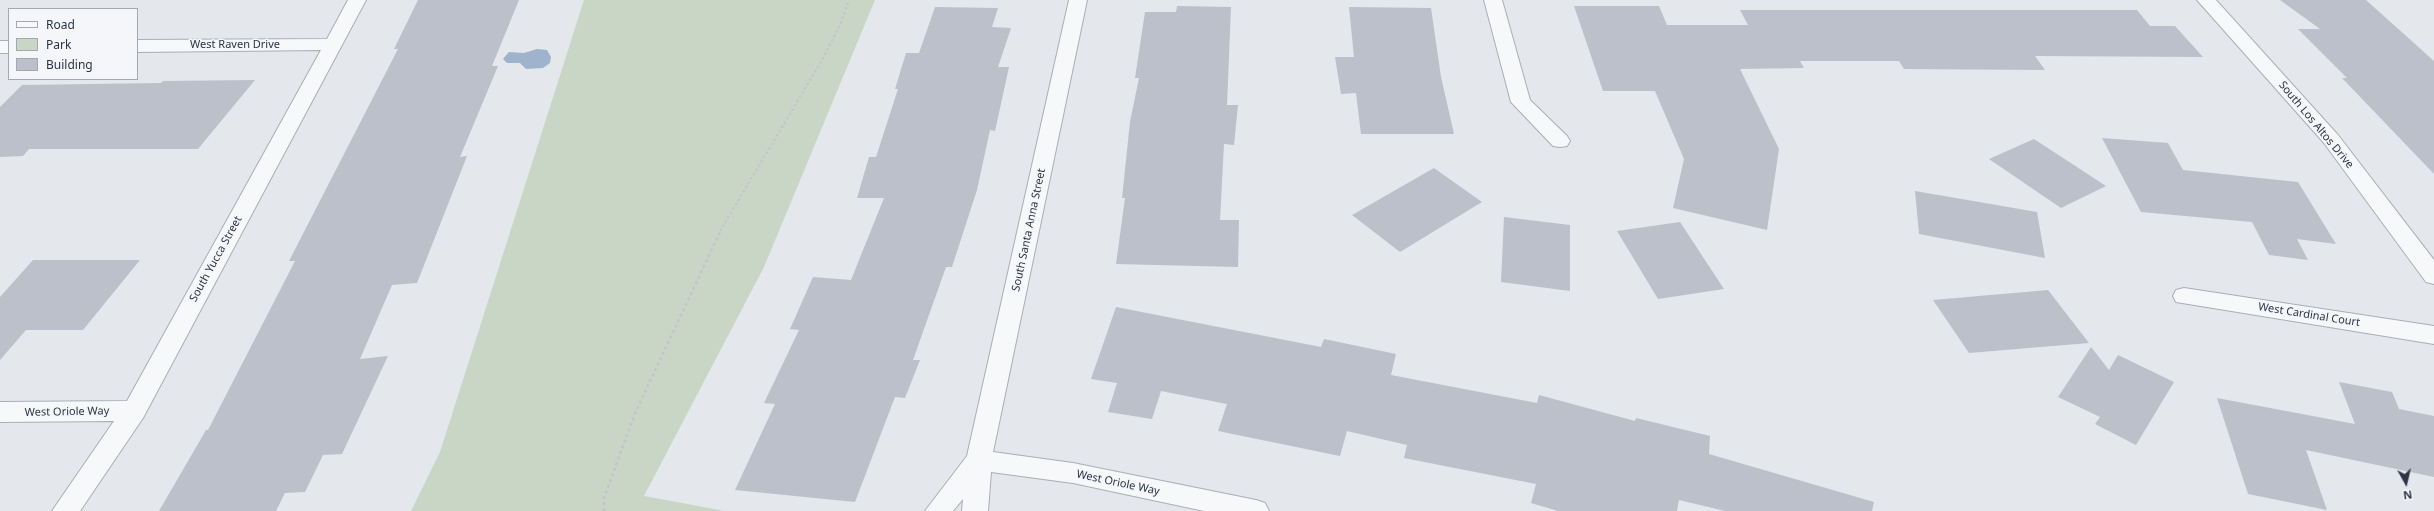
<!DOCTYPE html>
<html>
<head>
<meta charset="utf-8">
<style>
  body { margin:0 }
  #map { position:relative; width:2434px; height:511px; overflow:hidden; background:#e4e7ec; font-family:"Noto Sans",sans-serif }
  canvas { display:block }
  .legend { position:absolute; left:8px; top:8px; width:130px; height:72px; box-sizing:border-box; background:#f4f6f9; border:1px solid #a4a8b1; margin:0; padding:5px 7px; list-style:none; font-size:12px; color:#2b3445 }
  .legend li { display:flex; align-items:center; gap:8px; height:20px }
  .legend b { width:20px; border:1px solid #a4a8b1 }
  .north { position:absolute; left:2386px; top:463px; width:40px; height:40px; -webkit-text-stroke:3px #f4f6f9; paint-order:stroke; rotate:172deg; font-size:11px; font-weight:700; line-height:16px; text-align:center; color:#2b3445 }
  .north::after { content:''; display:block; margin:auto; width:14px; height:18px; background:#2b3445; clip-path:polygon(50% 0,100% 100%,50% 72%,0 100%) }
</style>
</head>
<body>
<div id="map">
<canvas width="2434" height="511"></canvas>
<ul class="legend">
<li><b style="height:5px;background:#f7f8fa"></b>Road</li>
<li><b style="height:11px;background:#c9d6c5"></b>Park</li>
<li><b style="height:11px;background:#bbc0ca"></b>Building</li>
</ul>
<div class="north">N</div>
</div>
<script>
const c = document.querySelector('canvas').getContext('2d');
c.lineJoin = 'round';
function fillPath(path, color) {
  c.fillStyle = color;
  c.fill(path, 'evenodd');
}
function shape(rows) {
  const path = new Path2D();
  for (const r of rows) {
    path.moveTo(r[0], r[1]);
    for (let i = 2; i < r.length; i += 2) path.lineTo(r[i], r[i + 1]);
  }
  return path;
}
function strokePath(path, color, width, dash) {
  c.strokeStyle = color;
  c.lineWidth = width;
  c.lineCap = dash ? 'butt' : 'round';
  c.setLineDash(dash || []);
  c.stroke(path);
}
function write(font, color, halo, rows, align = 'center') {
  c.font = font + ' "Noto Sans",sans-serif';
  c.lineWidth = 3;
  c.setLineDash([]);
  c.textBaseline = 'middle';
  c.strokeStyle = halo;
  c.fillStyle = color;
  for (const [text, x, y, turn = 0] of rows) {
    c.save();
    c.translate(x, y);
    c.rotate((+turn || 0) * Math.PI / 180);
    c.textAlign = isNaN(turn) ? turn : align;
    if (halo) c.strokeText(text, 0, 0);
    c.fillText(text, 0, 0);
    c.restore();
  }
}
const green = shape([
  [584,0,875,0,764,267,644,496,725,511,411,511,440,452]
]);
const water = shape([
  [537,49,547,50,551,57,550,63,543,68,526,69,520,63,507,63,503,59,509,52,524,53]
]);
const building = shape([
  [418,0,519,0,492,66,498,66,460,157,467,156,417,283,392,285,360,359,388,356,342,454,323,455,305,492,285,493,276,511,159,511,206,430,208,430,295,261,289,261,398,49,394,49],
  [2280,0,2366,0,2434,61,2434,174,2342,78,2347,78,2298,29,2320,29],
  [1177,6,1231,7,1227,105,1238,105,1234,145,1224,144,1220,220,1239,220,1238,267,1116,264,1125,198,1122,198,1130,122,1139,78,1135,78,1145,12,1176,12],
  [1574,6,1659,6,1667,25,1748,25,1740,10,2137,10,2150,26,2175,26,2203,57,2035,56,2045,70,1904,69,1899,61,1800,61,1804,68,1740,69,1779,149,1767,230,1673,208,1684,159,1655,91,1603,91],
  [935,7,998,8,992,27,1011,28,998,67,1009,67,995,131,990,130,977,190,952,267,946,267,913,360,920,360,905,398,895,397,855,502,735,490,775,404,764,403,799,330,790,329,813,277,851,280,884,198,857,198,869,157,876,157,898,89,895,89,906,53,919,53],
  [1349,7,1431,8,1441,77,1454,134,1361,134,1356,93,1341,94,1335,57,1354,57],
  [255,80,198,149,29,149,23,156,0,157,0,107,22,85,161,83,163,81],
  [2102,138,2168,143,2183,170,2298,182,2336,244,2297,239,2308,260,2269,255,2252,222,2141,212],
  [2034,139,2106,186,2061,208,1989,159],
  [1434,168,1482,202,1400,252,1352,215],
  [1915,191,2037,212,2045,258,1919,234],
  [1504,217,1570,225,1570,291,1501,282],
  [1680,222,1724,289,1658,299,1617,231],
  [33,260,140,260,83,330,26,330,0,360,0,297],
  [2048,290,2089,343,1969,353,1933,300],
  [1116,307,1321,347,1324,339,1396,354,1391,375,1537,403,1539,395,1635,421,1636,418,1710,436,1709,454,1874,502,1872,511,1725,511,1679,500,1677,511,1558,511,1531,503,1536,484,1404,458,1407,445,1347,431,1340,456,1218,431,1227,404,1161,391,1152,419,1108,412,1117,383,1091,379],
  [2091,347,2109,370,2118,355,2174,382,2136,445,2095,424,2100,417,2058,397],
  [2339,382,2392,392,2399,409,2434,416,2434,477,2306,450,2327,510,2248,494,2217,398,2355,424]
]);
const pathFar1 = shape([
  [720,231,822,60,840,25,849,0]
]);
const path = shape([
  [604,511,604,498,635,413,721,230]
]);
const street = shape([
  [348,0,366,0,143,418,80,511,52,511,114,421,0,422,0,402,127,401,321,50,137,52,137,40,327,39,348,0],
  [1069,0,1087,0,993,452,1073,463,1256,500,1265,503,1269,511,1204,511,1073,483,991,472,988,511,962,511,963,499,953,511,925,511,967,456,1069,0],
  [1484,0,1502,0,1530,100,1567,136,1570,141,1567,146,1560,147,1553,146,1511,102,1484,0],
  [2197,0,2216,0,2338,135,2434,260,2434,284,2426,282,2324,143,2197,0],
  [0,41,9,41,9,53,0,53,0,41],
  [2184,288,2434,326,2434,344,2176,302,2173,296,2176,290,2184,288]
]);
const streetNames = [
  ["West Raven Drive",235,45],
  ["South Los Altos Drive",2316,125,50],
  ["South Santa Anna Street",1029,230,-78],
  ["South Yucca Street",216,259,-61],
  ["West Cardinal Court",2309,315,9],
  ["West Oriole Way",67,412,-1],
  ["West Oriole Way",1118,483,12]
];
fillPath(green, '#c9d6c5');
fillPath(water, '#9fb4cc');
fillPath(building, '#bbc0ca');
strokePath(street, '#a9aeb7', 2);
strokePath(pathFar1, '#c2c5cb', 2, [2.5, 2.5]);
strokePath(path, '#c2c5cb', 2.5, [3, 3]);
fillPath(street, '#f7f8fa');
write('11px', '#2b3445', '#f4f6f9', streetNames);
</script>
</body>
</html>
